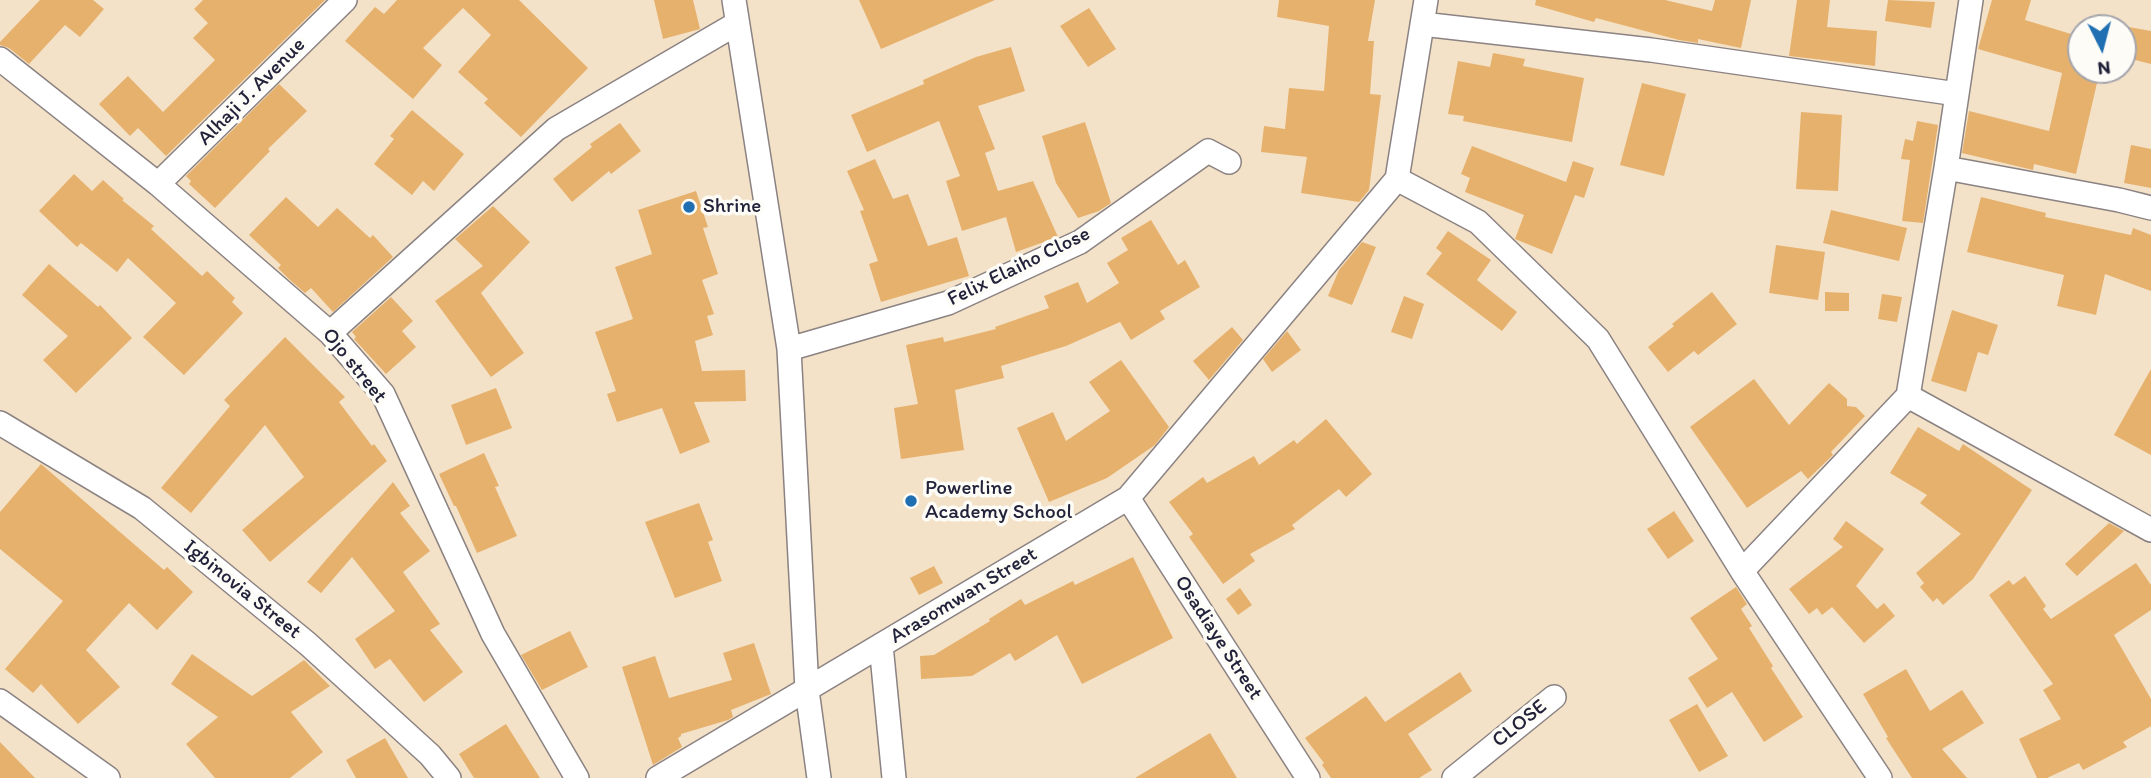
<!DOCTYPE html>
<html>
<head>
<meta charset="utf-8">
<style>
  body { margin:0 }
  #map { position:relative; width:2151px; height:778px; overflow:hidden; background:#f4e2c8; font-family:Itim,sans-serif }
  canvas { display:block }
  .north { position:absolute; left:2067px; top:14px; width:70px; height:70px; box-sizing:border-box; background:#fdfcf7; border:2px solid #a5a5ac; border-radius:50%; rotate:174deg; font-size:19px; font-weight:700; line-height:28px; text-align:center; color:#22223b }
  .north::after { content:''; display:block; margin:auto; width:24px; height:32px; background:#1f6fb2; clip-path:polygon(50% 0,100% 100%,50% 72%,0 100%) }
</style>
</head>
<body>
<div id="map">
<canvas width="2151" height="778"></canvas>
<div class="north">N</div>
</div>
<script>
const c = document.querySelector('canvas').getContext('2d');
c.lineJoin = 'round';
function fillPath(path, color) {
  c.fillStyle = color;
  c.fill(path, 'evenodd');
}
function shape(rows) {
  const path = new Path2D();
  for (const r of rows) {
    path.moveTo(r[0], r[1]);
    for (let i = 2; i < r.length; i += 2) path.lineTo(r[i], r[i + 1]);
  }
  return path;
}
function strokePath(path, color, width, dash) {
  c.strokeStyle = color;
  c.lineWidth = width;
  c.lineCap = dash ? 'butt' : 'round';
  c.setLineDash(dash || []);
  c.stroke(path);
}
function write(font, color, halo, rows, align = 'center') {
  c.font = font + ' Itim,sans-serif';
  c.lineWidth = 7;
  c.setLineDash([]);
  c.textBaseline = 'middle';
  c.strokeStyle = halo;
  c.fillStyle = color;
  for (const [text, x, y, turn = 0] of rows) {
    c.save();
    c.translate(x, y);
    c.rotate((+turn || 0) * Math.PI / 180);
    c.textAlign = isNaN(turn) ? turn : align;
    if (halo) c.strokeText(text, 0, 0);
    c.fillText(text, 0, 0);
    c.restore();
  }
}
const building = shape([
  [40,0,93,0,104,9,80,37,65,25,29,64,9,48,0,45,0,42],
  [203,0,325,0,166,156,138,128,130,136,99,104,128,76,163,112,215,60,193,38,208,23,194,9],
  [397,0,519,0,588,68,521,137,484,103,488,99,458,72,491,35,463,8,423,48,442,65,413,99,345,41,375,7,384,14],
  [654,0,693,0,700,29,663,39],
  [859,0,995,0,881,49],
  [1279,0,1375,0,1368,41,1374,41,1370,94,1381,95,1369,190,1359,202,1301,193,1307,157,1261,152,1264,126,1285,129,1289,88,1324,91,1329,26,1277,17],
  [1536,0,1665,0,1712,11,1715,0,1751,0,1741,48,1698,39,1698,43,1679,40,1596,18,1594,22,1535,5],
  [1797,0,1830,0,1827,27,1877,31,1875,66,1789,56],
  [1888,0,1935,2,1931,28,1885,21],
  [1992,0,2031,0,2025,20,2081,37,2081,70,2100,70,2076,174,2034,164,2033,170,1962,153,1969,111,2049,131,2062,73,1978,49],
  [1089,8,1116,49,1088,67,1060,26],
  [2123,26,2151,31,2151,64,2123,57],
  [1011,47,1025,91,978,106,995,149,985,153,998,191,1033,181,1058,237,1016,252,1006,217,962,231,946,181,960,176,939,121,867,152,851,115,924,84,923,80,976,57],
  [1493,53,1525,59,1523,66,1584,78,1572,142,1463,121,1464,116,1448,114,1458,61,1490,67],
  [1642,83,1686,94,1664,176,1620,165],
  [279,84,307,111,268,149,270,151,215,208,189,184,191,181,186,176],
  [412,110,464,154,434,191,423,181,412,195,374,164,394,139,390,136],
  [1801,112,1842,115,1838,191,1796,189],
  [1917,121,1938,125,1923,223,1902,221,1910,160,1901,159,1905,139,1913,141],
  [1085,122,1111,203,1099,211,1078,218,1056,183,1042,136],
  [620,123,641,151,611,174,609,171,572,202,553,179,592,147,590,144],
  [2131,145,2151,149,2151,188,2124,183],
  [1472,146,1566,182,1573,161,1594,168,1584,198,1575,195,1552,254,1515,239,1524,215,1465,192,1470,178,1461,174],
  [875,159,893,199,908,194,928,246,957,237,969,276,881,302,869,264,878,261,860,211,864,210,847,171],
  [74,174,92,191,103,180,124,199,122,200,154,226,151,229,202,276,207,271,235,298,232,302,243,313,184,375,143,337,176,303,128,258,117,272,81,243,77,247,39,211],
  [696,191,708,227,703,228,718,274,702,280,714,314,707,316,713,335,695,341,702,371,745,370,746,401,694,402,710,442,680,454,662,408,617,422,607,394,616,391,595,332,633,319,615,267,652,254,638,210],
  [286,197,318,227,337,208,370,238,373,235,393,257,333,312,311,288,305,293,290,280,278,268,281,265,249,235],
  [1981,197,2046,213,2045,217,2131,235,2133,228,2151,235,2151,291,2105,274,2096,315,2057,306,2064,275,1967,252],
  [493,206,530,242,481,293,524,353,491,377,435,301,483,266,455,239],
  [1831,210,1907,228,1899,261,1823,243],
  [1151,220,1178,265,1185,260,1200,287,1160,311,1165,319,1131,340,1120,322,1066,346,1001,366,1004,378,955,390,964,450,901,459,894,408,918,404,906,345,943,337,944,342,996,329,995,327,1049,308,1044,296,1078,282,1087,303,1119,283,1107,263,1128,250,1121,238],
  [1448,231,1491,260,1477,280,1517,312,1502,331,1426,274,1442,253,1436,248],
  [1362,242,1376,247,1352,305,1328,296,1339,270],
  [1776,245,1825,252,1818,300,1769,293],
  [49,264,98,307,100,305,132,338,76,393,43,360,68,336,22,295],
  [1712,292,1737,324,1698,355,1694,351,1668,372,1648,347,1674,326,1672,324],
  [1825,292,1849,293,1849,311,1825,311],
  [1882,294,1902,297,1897,322,1878,319],
  [1404,296,1424,304,1412,339,1391,332],
  [391,297,413,321,402,331,416,347,386,374,354,339,356,337,352,332],
  [1952,310,1998,325,1988,355,1978,352,1966,392,1931,381],
  [1232,327,1243,340,1209,380,1193,361],
  [1287,331,1301,350,1272,372,1263,359],
  [285,337,345,397,339,402,372,446,374,444,387,461,270,562,242,530,304,477,265,425,191,513,161,488,230,406,224,400],
  [1121,360,1169,427,1155,445,1107,478,1049,502,1017,428,1053,412,1066,441,1110,411,1089,382],
  [2151,369,2151,455,2114,435],
  [1754,379,1789,425,1829,383,1847,399,1847,406,1856,407,1865,416,1831,452,1833,455,1808,479,1801,471,1747,508,1690,427],
  [496,388,512,428,466,445,451,405],
  [1326,419,1372,474,1346,497,1339,489,1292,525,1295,529,1250,554,1255,561,1223,584,1189,537,1193,534,1169,502,1203,477,1207,483,1254,456,1259,465,1294,440,1297,444],
  [1918,427,1959,451,1963,444,2032,490,1973,579,1943,605,1937,598,1933,602,1920,587,1924,583,1916,573,1961,534,1920,503,1927,495,1890,473],
  [484,453,499,486,495,487,517,536,477,553,456,506,454,506,439,474],
  [41,464,164,570,167,567,193,592,157,630,129,603,86,650,120,687,78,724,41,684,33,693,5,669,63,601,0,549,0,512],
  [393,482,410,506,400,513,430,551,403,572,440,624,430,630,463,672,424,702,390,659,375,669,355,639,395,611,352,557,321,593,307,582],
  [699,503,713,540,708,542,722,581,675,598,645,522],
  [1674,511,1694,541,1668,559,1647,529],
  [1846,521,1884,549,1856,586,1877,609,1884,603,1895,616,1864,643,1832,607,1822,615,1817,608,1809,614,1789,589,1843,547,1833,539],
  [2109,523,2124,531,2077,576,2065,564],
  [1133,557,1173,638,1082,684,1057,635,1015,661,1010,653,972,676,921,679,920,656,934,655,990,621,989,619,1021,599,1025,605,1073,581,1075,585],
  [2136,563,2151,585,2151,610,2114,635,2151,699,2151,726,2123,742,2127,747,2083,770,2079,763,2047,778,2037,778,2019,739,2061,719,2043,690,2053,684,1989,595,2009,580,2013,585,2025,576,2046,606,2043,609,2051,619],
  [934,566,943,583,919,595,910,578],
  [1736,587,1747,604,1741,609,1752,626,1749,628,1773,666,1771,668,1803,717,1764,742,1732,692,1707,708,1688,678,1718,659,1690,618],
  [1240,588,1252,605,1238,615,1226,599],
  [570,631,588,667,542,690,521,655],
  [754,643,771,694,731,710,733,717,728,720,681,734,681,736,678,738,682,747,653,765,622,667,655,656,669,698,732,680,723,653],
  [192,654,252,696,304,660,330,686,291,712,323,752,290,778,215,778,186,744,218,717,171,684],
  [1906,669,1930,711,1962,690,1984,723,1942,749,1967,778,1912,778,1886,738,1888,737,1863,694],
  [1460,672,1472,691,1408,734,1432,770,1419,778,1331,778,1322,765,1324,763,1305,738,1366,696,1385,722],
  [1697,704,1728,756,1699,772,1669,720],
  [506,724,540,778,474,778,459,754],
  [1210,733,1237,778,1135,778],
  [385,738,408,778,356,778,346,760],
  [0,742,35,778,0,778]
]);
const street = shape([
  [734,0,789,349,807,690,819,778],
  [1422,24,1651,50,1957,94],
  [0,59,158,184,330,333,383,394,493,634,577,778],
  [1946,168,2119,200,2151,208],
  [1397,179,1478,222,1598,339,1742,571,1880,778],
  [1397,179,1426,0],
  [158,184,345,0],
  [330,333,556,129,736,24],
  [789,349,948,303,1080,242,1208,151,1229,162],
  [1908,396,2151,530],
  [0,423,142,508,308,644,430,755,449,778],
  [1128,498,1308,778],
  [1742,571,1908,396,1946,168,1971,0],
  [881,645,894,778],
  [0,701,108,778],
  [658,778,1128,498,1397,179],
  [1454,778,1554,697]
]);
const markers = [
  [689,207,7,"#1f6fb2"],
  [911,501,7,"#1f6fb2"]
];
const streetNames = [
  ["Alhaji J. Avenue",252,92,-45],
  ["Felix Elaiho Close",1019,267,-26],
  ["Ojo street",354,366,51],
  ["Igbinovia Street",242,590,39],
  ["Arasomwan Street",964,596,-31],
  ["Osadiaye Street",1218,638,57],
  ["CLOSE",1520,724,-39]
];
const poiNames = [
  ["Shrine",703,207],
  ["Powerline",925,489],
  ["Academy School",925,513]
];
fillPath(building, '#e6b16c');
strokePath(street, '#8b8282', 26);
strokePath(street, '#fff', 23);
for (const [x, y, r, color] of markers) {
  const dot = new Path2D();
  dot.arc(x, y, r, 0, 2 * Math.PI);
  c.fillStyle = color;
  c.fill(dot);
  strokePath(dot, '#fdfcf7', 2.5);
}
write('21px', '#22223b', '#fdfcf7', streetNames);
write('21px', '#22223b', '#fdfcf7', poiNames, 'left');
</script>
</body>
</html>
